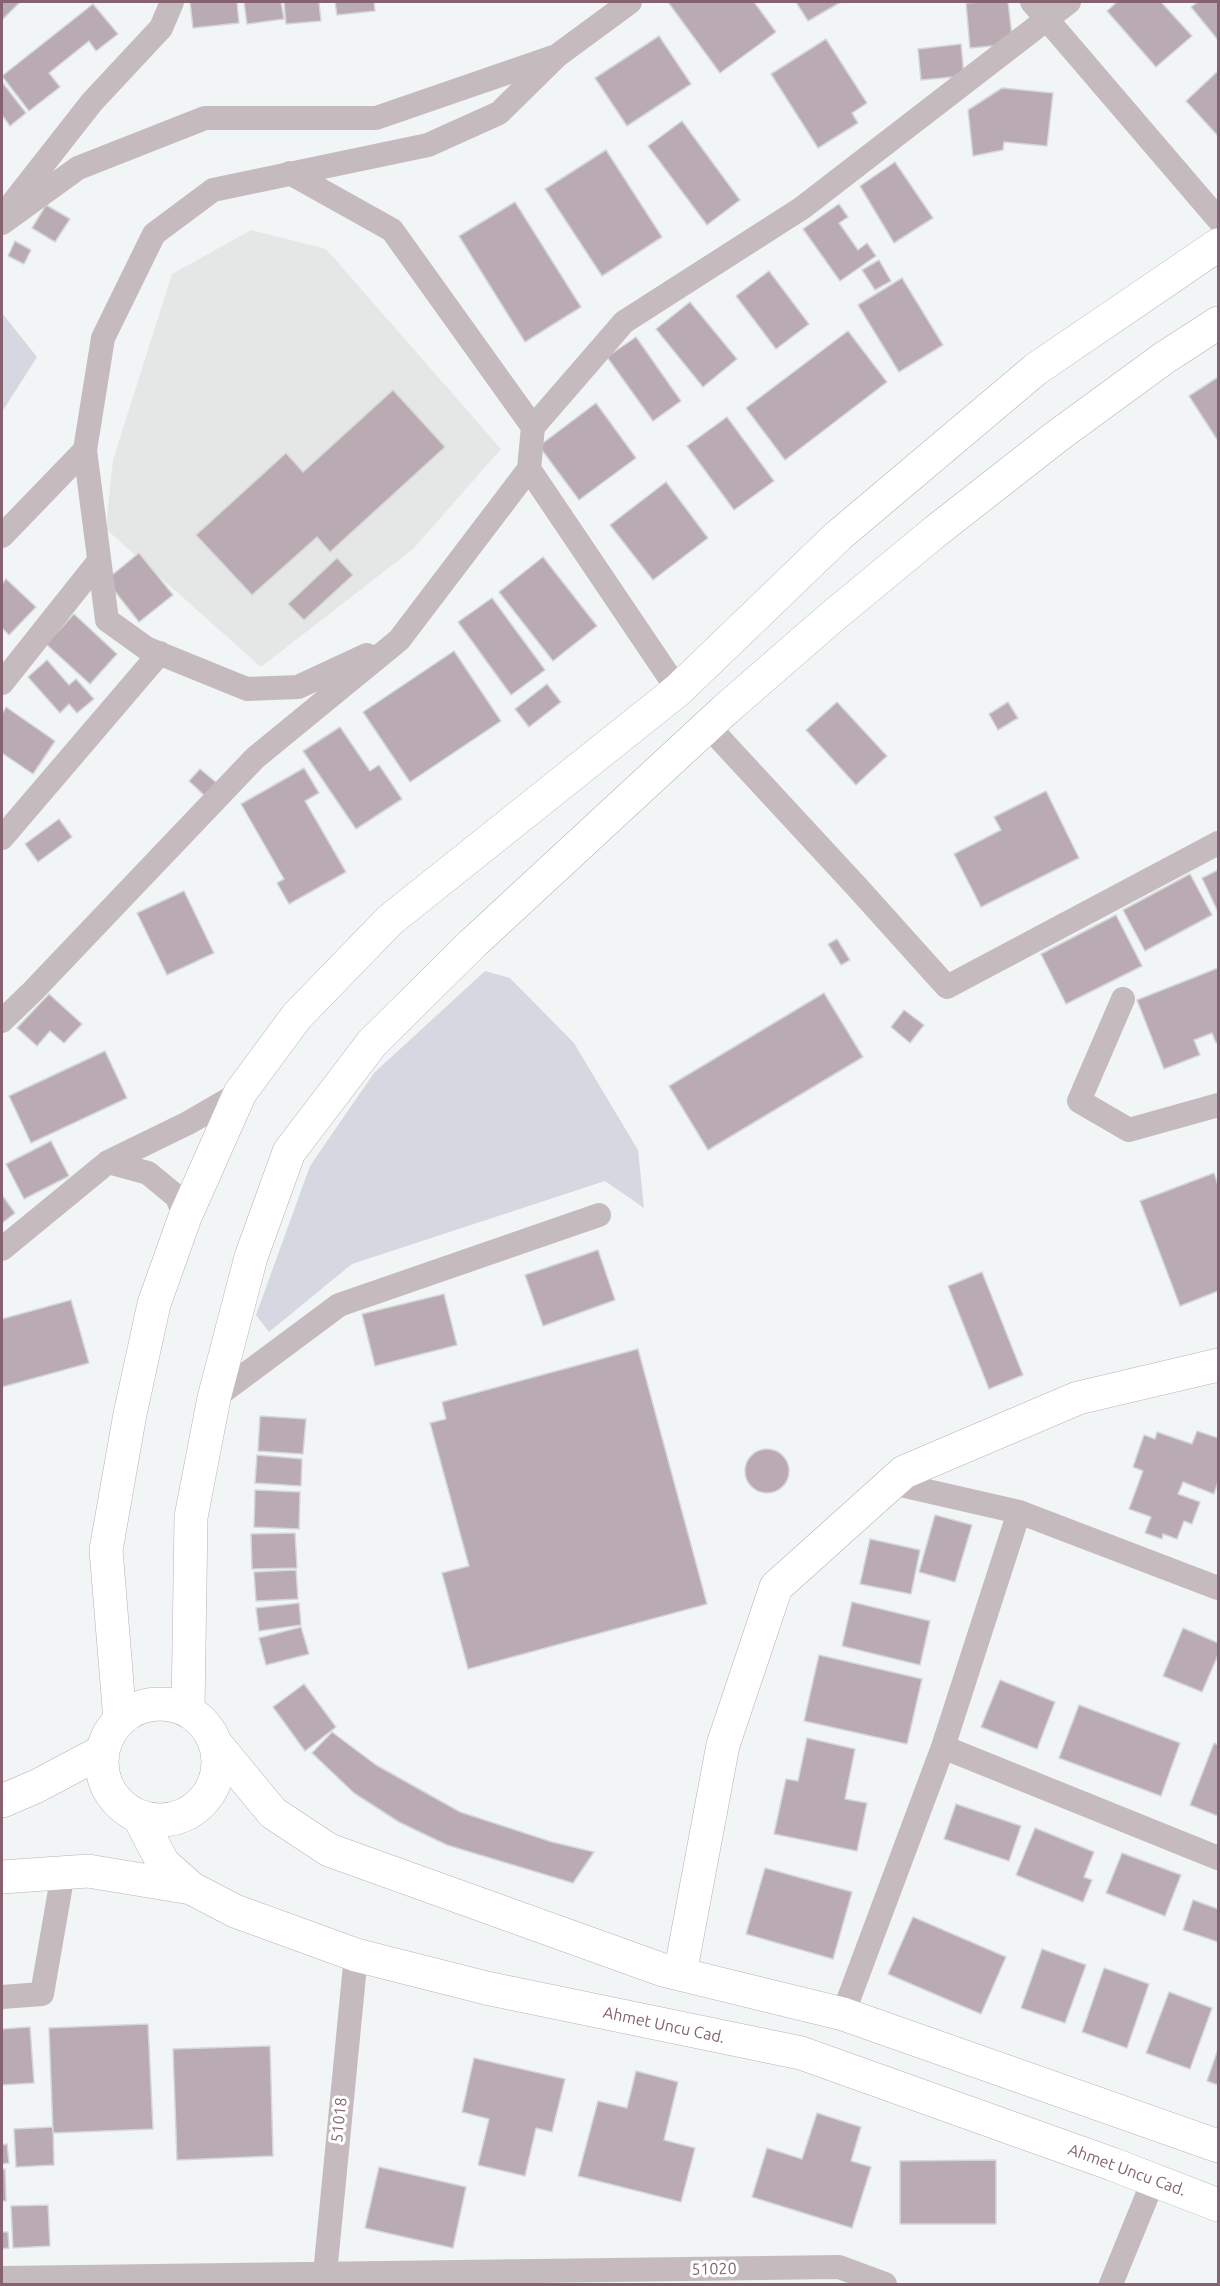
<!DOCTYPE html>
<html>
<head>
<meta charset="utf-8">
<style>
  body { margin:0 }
  #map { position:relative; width:1220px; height:2286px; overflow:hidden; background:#f1f5f6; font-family:Ubuntu,sans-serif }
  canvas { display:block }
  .frame { position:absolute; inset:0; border:3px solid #866170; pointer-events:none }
</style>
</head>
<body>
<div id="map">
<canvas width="1220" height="2286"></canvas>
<div class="frame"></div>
</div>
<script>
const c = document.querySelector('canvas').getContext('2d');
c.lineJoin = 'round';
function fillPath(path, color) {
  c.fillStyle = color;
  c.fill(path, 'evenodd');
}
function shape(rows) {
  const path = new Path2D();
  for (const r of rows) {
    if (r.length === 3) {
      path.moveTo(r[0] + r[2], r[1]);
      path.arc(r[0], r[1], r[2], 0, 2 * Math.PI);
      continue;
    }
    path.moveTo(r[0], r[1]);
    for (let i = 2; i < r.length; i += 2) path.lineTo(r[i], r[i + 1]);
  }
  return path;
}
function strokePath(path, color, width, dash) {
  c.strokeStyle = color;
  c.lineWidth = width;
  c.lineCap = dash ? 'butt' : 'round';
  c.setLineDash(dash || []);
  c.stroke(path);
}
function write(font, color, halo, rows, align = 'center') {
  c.font = font + ' Ubuntu,sans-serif';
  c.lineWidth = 6;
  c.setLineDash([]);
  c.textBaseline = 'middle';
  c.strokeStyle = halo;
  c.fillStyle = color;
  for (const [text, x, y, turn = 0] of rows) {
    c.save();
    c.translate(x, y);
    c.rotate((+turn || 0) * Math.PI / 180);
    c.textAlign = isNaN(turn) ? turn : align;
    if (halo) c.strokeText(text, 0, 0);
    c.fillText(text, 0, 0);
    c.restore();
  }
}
const built = shape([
  [251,230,326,249,501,449,413,549,261,667,106,529,113,460,172,274]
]);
const green = shape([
  [2,313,37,357,2,412],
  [485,971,510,978,574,1043,638,1150,644,1208,605,1181,352,1264,269,1332,256,1315,310,1166,374,1073]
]);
const building = shape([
  [2,2,20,2,2,20,2,2],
  [190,2,237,2,239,23,193,28,190,2],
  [244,2,281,2,284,19,247,24,244,2],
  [284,2,319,2,321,21,286,24,284,2],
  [335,2,374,2,375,11,337,15,335,2],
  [668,2,754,2,776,32,720,73,668,2],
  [796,2,841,2,808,21,796,2],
  [983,2,1008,2,1013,44,970,48,966,3,983,2],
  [1117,2,1161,2,1192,36,1156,67,1107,11,1117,2],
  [1198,2,1218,2,1218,40,1191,7,1198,2],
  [93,4,118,34,96,51,89,41,49,73,60,87,29,111,2,76,93,4],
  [659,36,691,84,627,126,595,78,659,36],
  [826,39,867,103,852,113,858,123,818,148,771,74,826,39],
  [961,44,964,76,921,80,918,49,961,44],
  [1218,71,1218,136,1186,101,1218,71],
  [2,82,26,113,10,126,2,115,2,82],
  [1002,88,1053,93,1047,146,1004,142,1003,150,973,156,968,110,1002,88],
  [682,121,740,200,707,225,648,146,682,121],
  [606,150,662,237,602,276,545,189,606,150],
  [895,162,933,218,894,243,860,186,895,162],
  [515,202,581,307,525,342,459,236,515,202],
  [839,204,848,217,839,223,858,250,867,243,876,256,840,281,803,229,839,204],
  [46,205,70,219,55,242,32,228,46,205],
  [15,241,31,250,24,264,8,256,15,241],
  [879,260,891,281,875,290,862,270,879,260],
  [769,271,809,324,776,349,736,296,769,271],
  [902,278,943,345,899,372,858,305,902,278],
  [690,302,737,359,703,387,656,329,690,302],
  [848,331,887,382,785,460,746,408,848,331],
  [636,337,681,401,653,421,607,357,636,337],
  [1218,377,1218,441,1189,396,1218,377],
  [393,390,445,447,330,552,317,537,252,595,196,535,286,453,303,472,393,390],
  [596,403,636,458,579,500,539,446,596,403],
  [727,417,774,481,734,510,687,446,727,417],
  [666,482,708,538,653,580,610,525,666,482],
  [139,553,173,595,139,622,106,580,139,553],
  [543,557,597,626,553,661,499,592,543,557],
  [337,558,353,575,304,620,288,604,337,558],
  [6,579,36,607,9,635,2,628,2,584,6,579],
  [492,598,545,670,511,695,458,622,492,598],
  [74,614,117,654,90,684,46,644,74,614],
  [454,651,501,721,410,782,363,712,454,651],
  [47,660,69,685,76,679,94,699,77,713,69,704,60,713,28,677,47,660],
  [547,684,561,702,529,727,515,709,547,684],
  [837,702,887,756,856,785,806,730,837,702],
  [1008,702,1018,718,998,730,989,714,1008,702],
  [6,707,55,741,33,774,2,753,2,714,6,707],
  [340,727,370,771,379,765,402,799,356,829,303,751,340,727],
  [304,768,319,793,305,801,346,872,289,904,277,883,284,879,241,804,304,768],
  [200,769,218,784,206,797,189,781,200,769],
  [1046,791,1079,858,981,907,954,854,1001,830,994,817,1046,791],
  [59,819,72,837,38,862,25,844,59,819],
  [1218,870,1218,912,1202,878,1218,870],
  [1190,874,1212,915,1145,951,1123,910,1190,874],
  [184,891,214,953,167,975,137,913,184,891],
  [1116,915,1142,966,1066,1004,1041,954,1116,915],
  [837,939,850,960,841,965,828,944,837,939],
  [1218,968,1218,1043,1216,1043,1212,1033,1194,1040,1200,1055,1164,1069,1137,1000,1218,968],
  [824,993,863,1057,708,1150,669,1086,824,993],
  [49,994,82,1024,64,1043,50,1031,37,1046,17,1028,49,994],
  [904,1010,924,1025,910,1043,891,1027,904,1010],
  [105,1051,127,1098,31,1143,9,1096,105,1051],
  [51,1141,69,1176,24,1199,6,1164,51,1141],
  [1214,1173,1218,1185,1218,1291,1180,1306,1140,1201,1214,1173],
  [2,1195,15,1213,2,1223,2,1195],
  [598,1250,615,1300,543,1326,525,1275,598,1250],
  [982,1272,1023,1375,989,1389,948,1286,982,1272],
  [444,1294,457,1345,375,1366,362,1314,444,1294],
  [71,1300,89,1363,2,1387,2,1319,71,1300],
  [638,1349,707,1604,468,1669,442,1573,469,1566,430,1423,446,1419,442,1402,638,1349],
  [260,1416,306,1419,303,1454,258,1451,260,1416],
  [1197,1431,1218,1438,1218,1482,1214,1494,1183,1482,1178,1494,1200,1502,1192,1524,1184,1521,1177,1539,1163,1534,1162,1539,1145,1533,1151,1517,1129,1509,1143,1471,1133,1467,1144,1435,1155,1439,1157,1432,1192,1444,1197,1431],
  [767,1471,22],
  [257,1455,302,1459,301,1486,255,1483,257,1455],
  [255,1490,300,1492,299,1529,254,1527,255,1490],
  [935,1515,972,1525,955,1582,919,1572,935,1515],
  [295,1533,297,1568,252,1569,251,1534,295,1533],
  [870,1539,920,1550,911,1594,860,1584,870,1539],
  [296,1570,298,1599,256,1601,254,1572,296,1570],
  [852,1602,930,1621,920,1665,842,1646,852,1602],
  [299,1603,301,1625,259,1631,256,1608,299,1603],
  [301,1627,309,1654,266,1665,259,1638,301,1627],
  [1183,1628,1218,1643,1218,1655,1202,1692,1163,1676,1183,1628],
  [819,1655,922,1679,907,1744,804,1721,819,1655],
  [1000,1680,1055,1702,1037,1749,981,1727,1000,1680],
  [304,1684,336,1727,305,1751,273,1707,304,1684],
  [1079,1705,1180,1743,1161,1796,1059,1758,1079,1705],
  [332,1732,376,1765,460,1812,552,1842,594,1852,573,1883,447,1845,399,1822,354,1793,312,1753,332,1732],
  [807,1738,855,1749,845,1799,867,1803,857,1851,774,1834,786,1779,798,1781,807,1738],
  [1214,1743,1218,1745,1218,1816,1190,1805,1214,1743],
  [956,1804,1021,1826,1009,1861,944,1839,956,1804],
  [1035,1828,1094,1852,1084,1877,1092,1880,1083,1902,1016,1875,1035,1828],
  [1122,1853,1181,1875,1165,1916,1106,1893,1122,1853],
  [765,1868,852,1892,833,1959,746,1934,765,1868],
  [1193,1900,1218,1909,1218,1942,1183,1930,1193,1900],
  [913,1917,1006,1957,981,2014,888,1974,913,1917],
  [1042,1949,1086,1965,1065,2023,1021,2008,1042,1949],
  [1104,1968,1149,1984,1127,2048,1082,2032,1104,1968],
  [1169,1992,1212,2008,1190,2069,1146,2053,1169,1992],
  [148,2024,153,2129,53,2133,49,2028,148,2024],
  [30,2027,34,2083,2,2085,2,2029,30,2027],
  [270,2046,273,2156,177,2160,173,2049,270,2046],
  [1218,2049,1218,2085,1207,2081,1218,2049],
  [474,2058,565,2079,552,2132,536,2128,525,2176,478,2165,489,2119,462,2112,474,2058],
  [636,2071,678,2082,664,2140,695,2148,681,2202,578,2176,598,2101,627,2108,636,2071],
  [817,2113,861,2127,851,2161,871,2167,852,2228,752,2197,767,2148,802,2159,817,2113],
  [53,2127,54,2165,16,2167,14,2129,53,2127],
  [7,2144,9,2163,2,2164,2,2145,7,2144],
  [996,2160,996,2224,900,2224,900,2161,996,2160],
  [379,2167,466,2187,453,2248,365,2228,379,2167],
  [2,2169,5,2169,6,2201,2,2201,2,2169],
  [48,2205,50,2246,13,2248,11,2206,48,2205],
  [2,2232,8,2232,9,2248,2,2249,2,2232]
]);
const street = shape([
  [1032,2,1218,219],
  [290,173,392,230,533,427],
  [8,209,92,102,161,28,172,2],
  [2,223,78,168,205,118,376,118,553,57],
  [85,450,107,620,146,648,247,689,298,687,367,655],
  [2,536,85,450,103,338,154,234,213,190,428,145,499,113,558,55,630,2],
  [2,683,99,561],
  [678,690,529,469,533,427,624,322,802,208,1069,2],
  [708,726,857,887,947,987,1218,843],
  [2,838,160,653],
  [1123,999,1079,1101,1129,1130,1218,1105],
  [2,1021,33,991,255,758,399,640,529,469],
  [108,1162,148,1173,177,1197,185,1217],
  [2,1249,108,1162,188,1123,240,1093],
  [214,1398,339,1305,599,1215],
  [892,1483,1019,1512,1218,1588],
  [943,1747,1218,1858],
  [2,1997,42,1994,63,1873],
  [843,2014,943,1747,1019,1512],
  [2,2278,839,2267,885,2284],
  [324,2284,356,1955],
  [1111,2284,1154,2179]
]);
const secondary = shape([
  [160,1762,58],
  [188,1711,191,1517,214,1398,251,1257,289,1152,372,1043,472,944,726,709,833,616,936,531,1056,437,1164,358,1218,323],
  [120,1720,106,1550,130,1414,154,1304,185,1217,240,1093,297,1016,390,920,678,690,838,536,1036,369,1218,245],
  [216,1744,273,1813,329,1850,663,1970,843,2014,1218,2146],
  [2,1801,37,1786,103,1751],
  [139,1817,163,1863,191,1888,235,1911,356,1955,486,1988,801,2053,1112,2164,1218,2205],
  [2,1877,88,1871,191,1888],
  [680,1974,723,1745,776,1587,904,1472,1078,1398,1218,1365]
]);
const streetNames = [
  ["Ahmet Uncu Cad.",664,2025,12],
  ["51018",339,2120,-84],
  ["Ahmet Uncu Cad.",1127,2170,20],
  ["51020",714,2269,-1]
];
fillPath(built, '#e5e6e6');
fillPath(green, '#d5d8e0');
fillPath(building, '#baaab1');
strokePath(building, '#d4d7d7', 1.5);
strokePath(secondary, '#bcb0b5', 34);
strokePath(street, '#c5bbbf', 24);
strokePath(secondary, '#fff', 33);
write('16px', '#866170', '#fff', streetNames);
</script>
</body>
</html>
